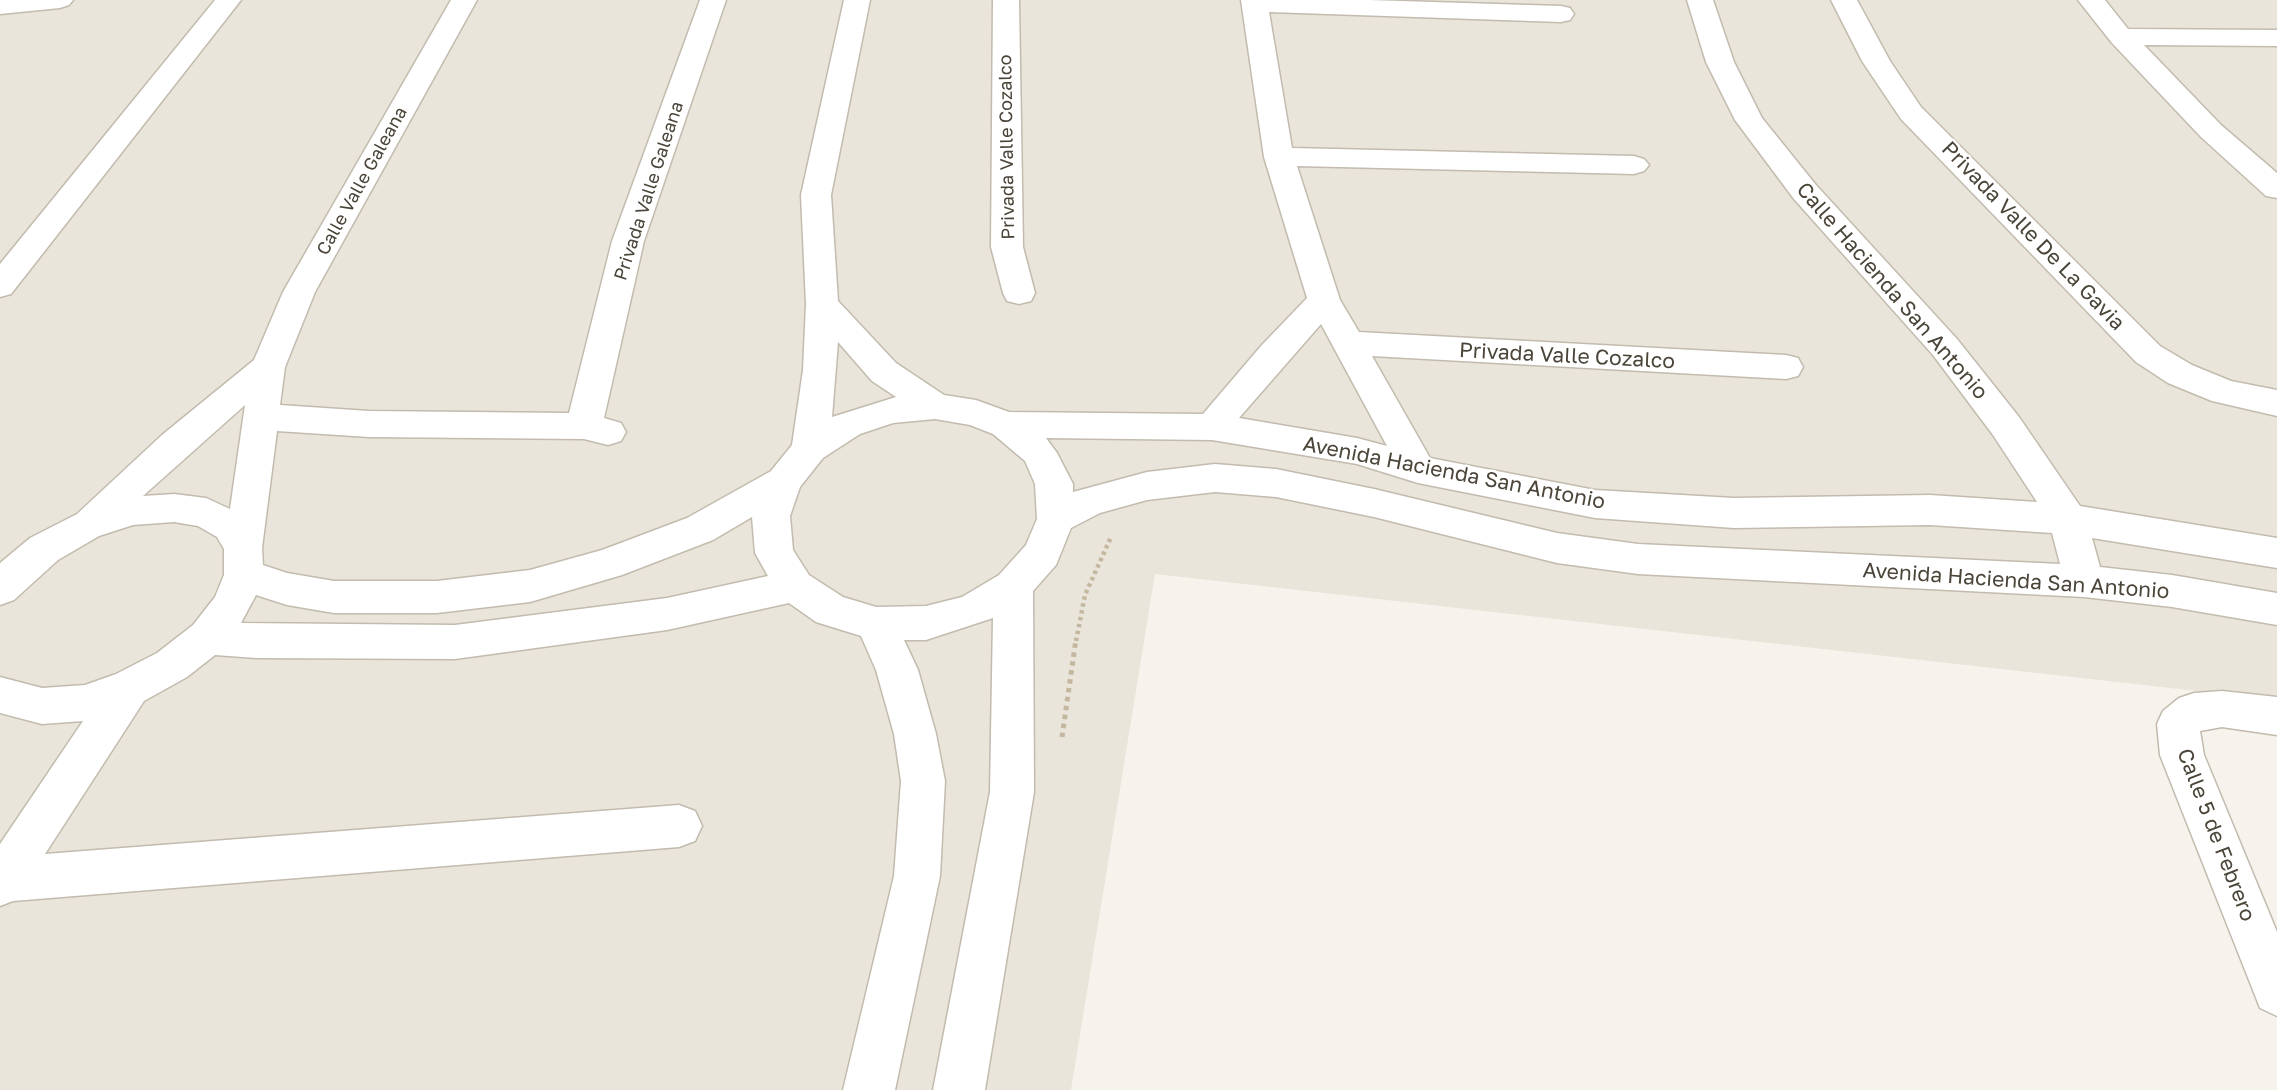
<!DOCTYPE html>
<html>
<head>
<meta charset="utf-8">
<style>
  body { margin:0 }
  canvas { display:block; background:#f6f3ec }
</style>
</head>
<body>
<canvas width="2277" height="1090"></canvas>
<script>
const c = document.querySelector('canvas').getContext('2d');
c.lineJoin = 'round';
function fillPath(path, color) {
  c.fillStyle = color;
  c.fill(path, 'evenodd');
}
function shape(rows) {
  const path = new Path2D();
  for (const r of rows) {
    path.moveTo(r[0], r[1]);
    for (let i = 2; i < r.length; i += 2) path.lineTo(r[i], r[i + 1]);
  }
  return path;
}
function strokePath(path, color, width, dash) {
  c.strokeStyle = color;
  c.lineWidth = width;
  c.lineCap = dash ? 'butt' : 'round';
  c.setLineDash(dash || []);
  c.stroke(path);
}
function write(font, color, halo, rows, align = 'center') {
  c.font = font + ' "Golos Text",sans-serif';
  c.lineWidth = 5;
  c.setLineDash([]);
  c.textBaseline = 'middle';
  c.strokeStyle = halo;
  c.fillStyle = color;
  for (const [text, x, y, turn = 0] of rows) {
    c.save();
    c.translate(x, y);
    c.rotate((+turn || 0) * Math.PI / 180);
    c.textAlign = isNaN(turn) ? turn : align;
    if (halo) c.strokeText(text, 0, 0);
    c.fillText(text, 0, 0);
    c.restore();
  }
}
const residential = shape([
  [0,0,2277,0,2277,700,1155,574,1071,1090,0,1090]
]);
const pathFar1 = shape([
  [1076,641,1085,595,1111,537]
]);
const path = shape([
  [1062,737,1076,639]
]);
const street = shape([
  [0,0,73,0,69,5,60,8,0,14,0,0],
  [215,0,241,0,11,294,0,297,0,264,215,0],
  [451,0,477,0,315,292,285,367,280,405,369,411,569,413,612,241,700,0,726,0,644,241,604,418,621,423,626,432,621,441,608,445,584,439,369,437,277,431,262,548,263,565,287,573,334,581,437,581,530,570,602,550,687,518,771,471,792,445,803,370,806,304,801,195,844,0,870,0,831,195,838,301,896,363,944,395,976,400,1009,412,1203,414,1261,346,1307,298,1264,157,1241,0,1369,0,1561,6,1570,8,1574,14,1570,20,1561,22,1269,12,1292,148,1634,156,1644,159,1649,165,1644,171,1634,174,1297,166,1340,300,1359,332,1786,355,1798,358,1803,367,1798,376,1786,379,1372,356,1430,458,1595,490,1734,498,1930,495,2037,502,1993,435,1933,355,1794,199,1735,120,1706,62,1687,0,1713,0,1734,62,1762,118,1816,185,1957,339,2019,417,2080,506,2277,538,2277,568,2092,538,2100,567,2172,575,2277,593,2277,625,2172,607,2084,597,1638,574,1557,563,1374,517,1276,497,1215,492,1147,500,1100,513,1071,528,1056,565,1033,591,1034,792,985,1090,933,1090,990,792,993,618,926,640,904,640,918,670,936,734,945,781,940,876,895,1090,843,1090,894,876,901,781,894,734,876,670,861,636,816,622,789,603,667,630,455,659,256,658,215,655,187,677,144,701,45,854,679,805,695,811,702,826,695,841,679,847,13,901,0,906,0,844,83,721,42,724,0,713,0,677,42,688,85,685,116,674,157,653,193,625,215,597,224,575,224,549,217,537,198,526,174,522,133,525,99,536,58,560,14,600,0,605,0,563,30,538,77,514,162,435,254,360,283,292,451,0],
  [1321,324,1387,446,1357,438,1239,418,1321,324],
  [838,342,872,381,896,397,832,417,838,342],
  [245,405,230,509,206,498,174,494,143,496,245,405],
  [935,419,970,425,993,434,1025,461,1035,484,1037,519,1026,545,999,575,962,597,926,606,876,607,843,597,809,575,793,550,790,516,800,487,823,458,860,434,893,423,935,419],
  [1046,438,1212,440,1357,464,1418,483,1595,518,1734,528,1930,525,2052,533,2060,564,1638,544,1557,533,1374,489,1276,469,1215,464,1147,472,1073,492,1073,484,1057,453,1046,438],
  [752,517,755,553,768,576,667,598,455,625,241,623,256,595,287,605,334,613,437,613,530,602,622,575,713,540,752,517],
  [993,0,1019,0,1023,247,1035,293,1031,301,1019,304,1007,301,1003,293,991,247,993,0],
  [1831,0,1857,0,1890,61,1921,107,2160,346,2192,365,2231,381,2277,390,2277,416,2212,401,2168,383,2136,362,1901,119,1862,61,1831,0],
  [2078,0,2105,0,2128,29,2277,30,2277,46,2144,45,2221,125,2277,173,2277,198,2266,196,2201,137,2112,43,2078,0],
  [2222,691,2277,697,2277,735,2222,727,2200,731,2204,755,2277,932,2277,1016,2260,1008,2160,755,2157,724,2163,711,2179,698,2194,693,2222,691]
]);
const farStreetnames = [
  ["Privada Valle Cozalco",1007,147,-91],
  ["Calle Valle Galeana",362,181,-61],
  ["Privada Valle Galeana",649,191,-72]
];
const streetNames = [
  ["Privada Valle De La Gavia",2033,236,46],
  ["Calle Hacienda San Antonio",1892,291,49],
  ["Privada Valle Cozalco",1567,356,3],
  ["Avenida Hacienda San Antonio",1454,473,11],
  ["Avenida Hacienda San Antonio",2016,581,4],
  ["Calle 5 de Febrero",2216,835,69]
];
fillPath(residential, '#eae5da');
strokePath(street, '#c2bbae', 3);
strokePath(pathFar1, '#c4b79f', 4.5, [3.5, 3.5]);
strokePath(path, '#c4b79f', 5, [4.5, 4.5]);
fillPath(street, '#fff');
write('18px', '#4b4439', '#fff', farStreetnames);
write('21px', '#4b4439', '#fff', streetNames);
</script>
</body>
</html>
